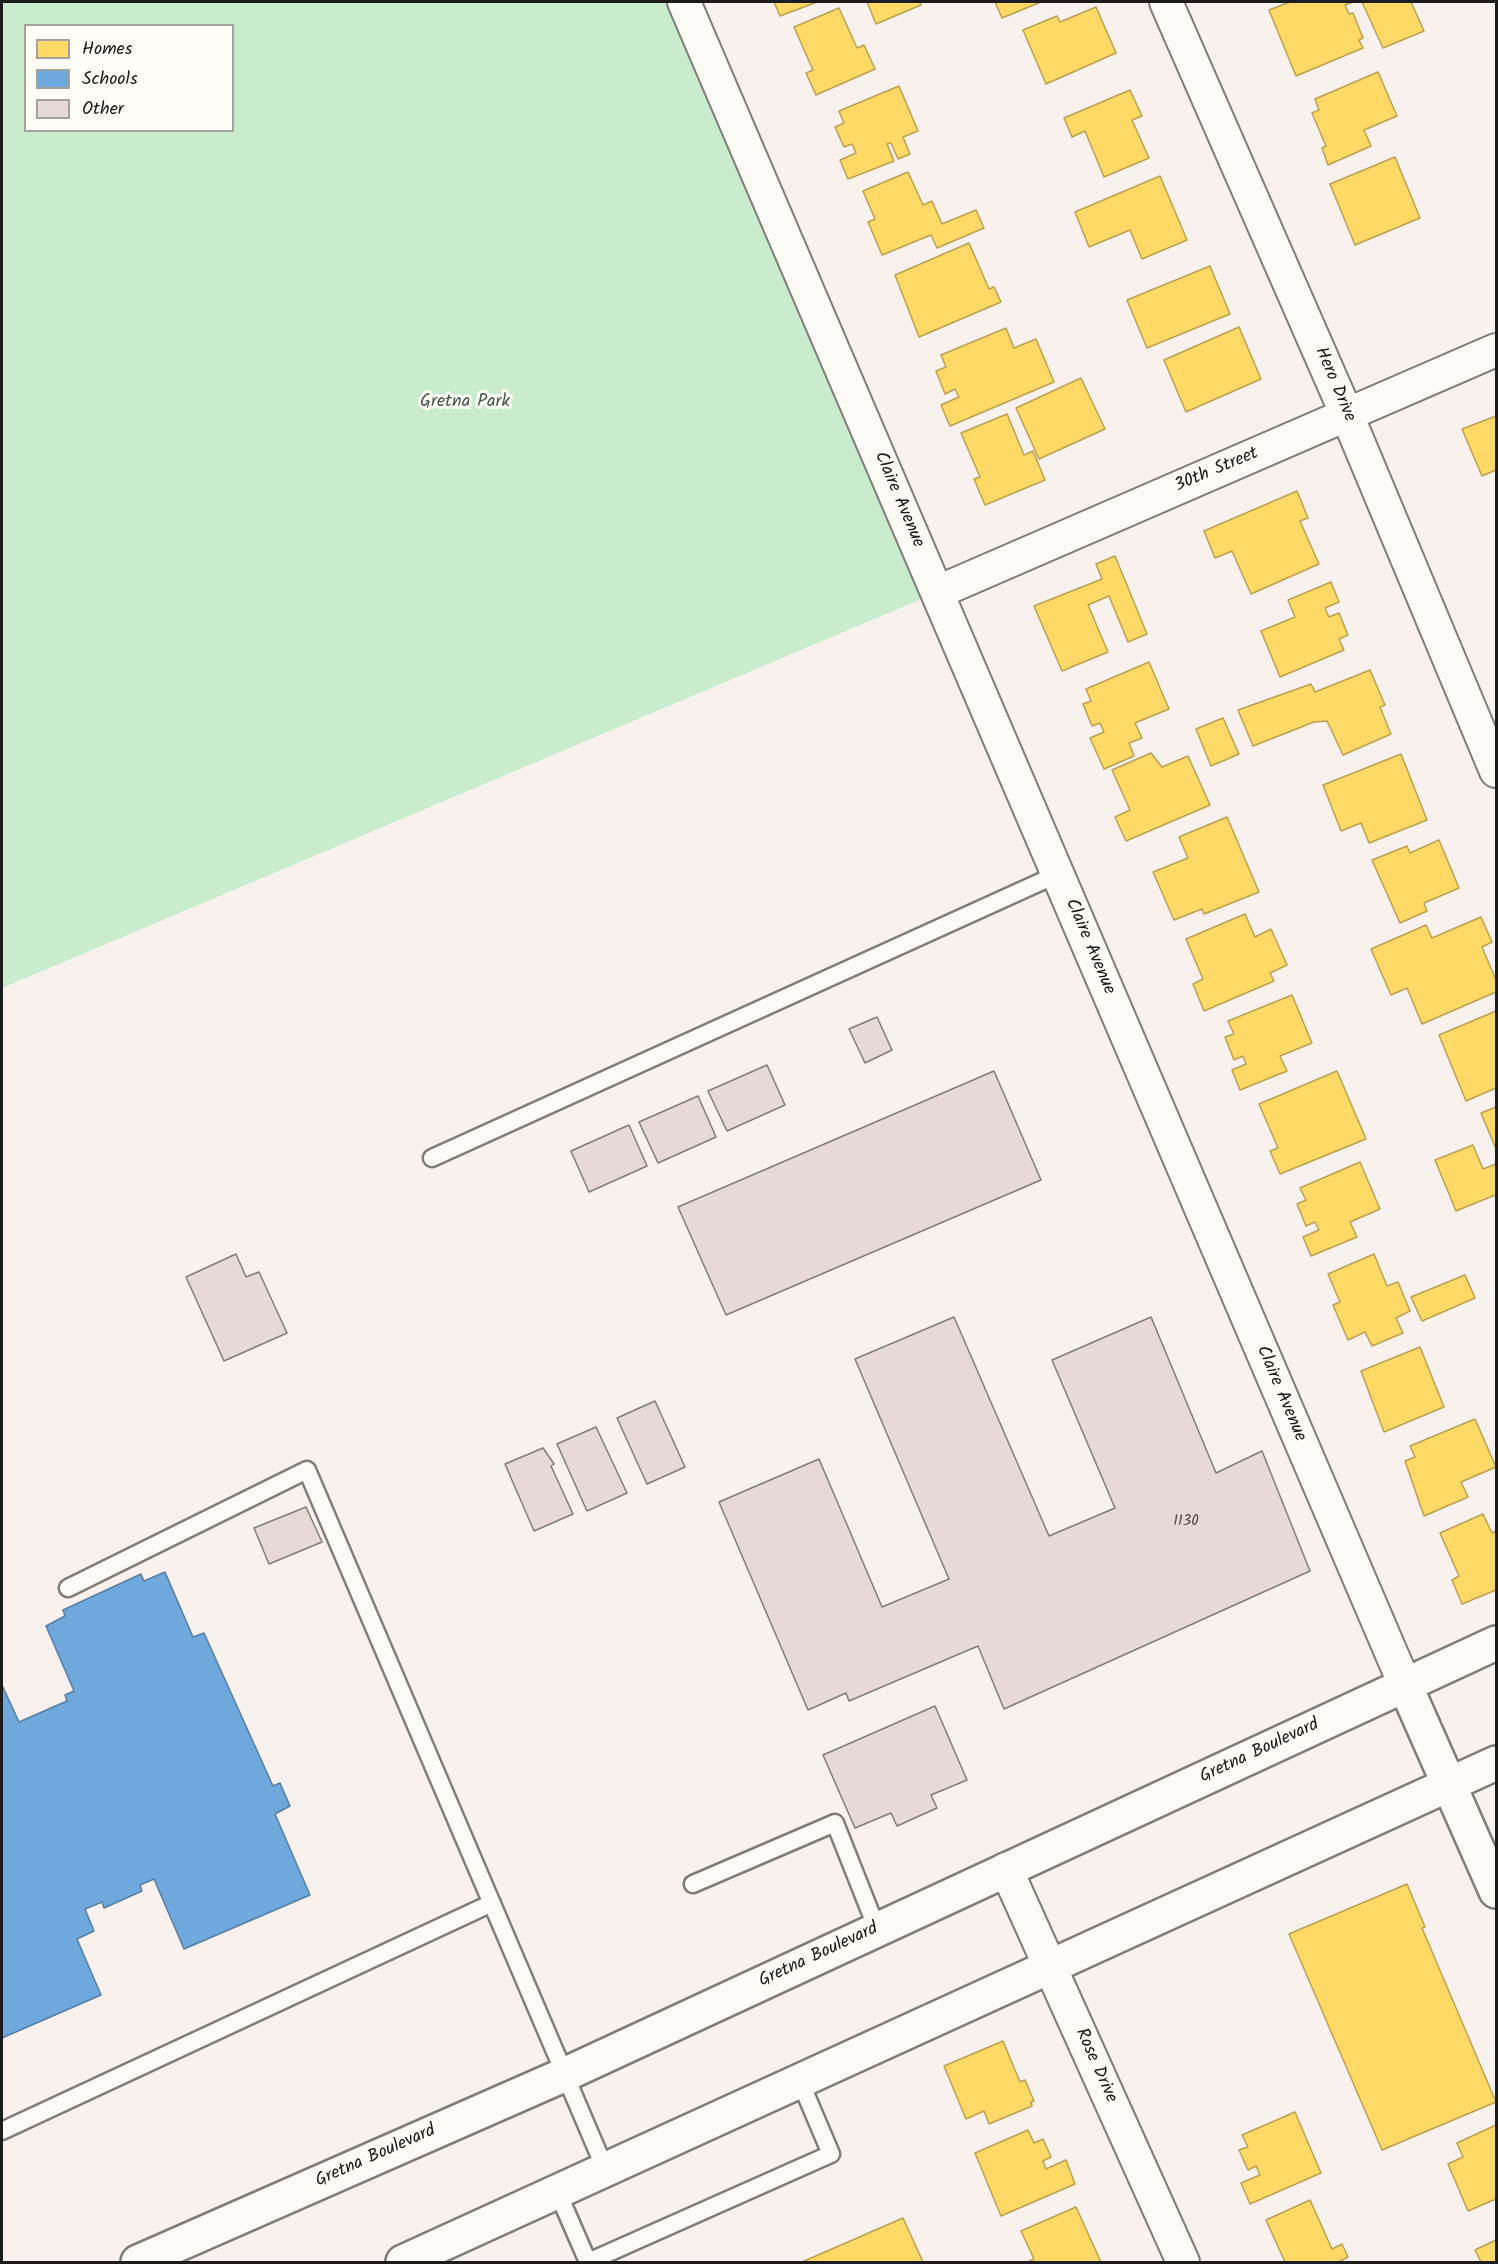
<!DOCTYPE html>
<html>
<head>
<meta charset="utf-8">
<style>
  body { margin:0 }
  #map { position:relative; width:1498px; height:2264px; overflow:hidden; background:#f8f1ee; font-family:Kalam,sans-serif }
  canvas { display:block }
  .frame { position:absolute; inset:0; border:3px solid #1c1c1c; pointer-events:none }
  .legend { position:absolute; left:24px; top:24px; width:210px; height:108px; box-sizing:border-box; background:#fdfcf7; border:2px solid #a3a29f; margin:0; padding:8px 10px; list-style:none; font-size:18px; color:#1c1c1c }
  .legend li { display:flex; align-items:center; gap:12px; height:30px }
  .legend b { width:30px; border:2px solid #a3a29f }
</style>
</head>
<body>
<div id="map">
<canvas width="1498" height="2264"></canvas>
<div class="frame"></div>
<ul class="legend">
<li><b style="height:16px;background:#ffd966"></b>Homes</li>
<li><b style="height:16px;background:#6fa8dc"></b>Schools</li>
<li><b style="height:16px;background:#e7d9d6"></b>Other</li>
</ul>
</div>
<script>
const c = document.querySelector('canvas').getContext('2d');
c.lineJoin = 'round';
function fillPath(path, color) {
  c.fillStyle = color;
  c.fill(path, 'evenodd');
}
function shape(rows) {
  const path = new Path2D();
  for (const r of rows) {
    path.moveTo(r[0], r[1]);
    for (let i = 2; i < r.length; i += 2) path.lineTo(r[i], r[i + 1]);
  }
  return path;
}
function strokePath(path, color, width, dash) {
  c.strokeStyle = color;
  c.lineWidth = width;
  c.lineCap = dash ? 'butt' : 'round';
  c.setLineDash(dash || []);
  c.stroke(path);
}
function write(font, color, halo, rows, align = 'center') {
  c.font = font + ' Kalam,sans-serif';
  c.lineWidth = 6;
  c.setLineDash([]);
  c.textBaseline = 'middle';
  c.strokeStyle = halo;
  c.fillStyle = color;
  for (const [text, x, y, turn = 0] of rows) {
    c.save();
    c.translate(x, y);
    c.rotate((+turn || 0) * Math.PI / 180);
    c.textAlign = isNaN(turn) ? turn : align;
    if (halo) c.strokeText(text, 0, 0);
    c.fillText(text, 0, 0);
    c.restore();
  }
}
const green = shape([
  [2,2,683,2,938,592,2,988],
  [26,26,232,26,232,130,26,130]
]);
const homes = shape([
  [774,2,817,2,780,16,774,2],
  [867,2,920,2,921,5,876,24,867,2],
  [995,2,1041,2,1002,18,995,2],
  [1290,2,1353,2,1345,5,1349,14,1353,13,1363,38,1359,40,1363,48,1296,76,1269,10,1290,2],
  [1362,2,1411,2,1424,31,1383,48,1362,2],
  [1096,7,1116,53,1046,84,1023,30,1057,16,1060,22,1096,7],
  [839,8,857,48,864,45,875,69,816,95,806,73,813,70,794,27,839,8],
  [1378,72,1397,116,1364,130,1371,146,1328,165,1322,148,1326,146,1312,113,1319,110,1315,99,1378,72],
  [899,86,918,131,903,137,910,154,898,159,891,143,887,144,894,161,848,179,840,160,856,153,852,144,844,147,835,127,844,123,839,111,899,86],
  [1130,90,1142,116,1132,120,1149,158,1104,177,1085,131,1072,137,1064,118,1130,90],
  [1395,157,1420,218,1355,245,1330,184,1395,157],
  [908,172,923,205,932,201,942,224,976,210,984,228,937,248,931,235,882,255,868,222,875,219,863,191,908,172],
  [1160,176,1187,240,1142,259,1130,230,1089,247,1075,212,1160,176],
  [969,243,989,289,994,287,1001,302,919,337,895,275,969,243],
  [1210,266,1230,314,1147,348,1127,300,1210,266],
  [1239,327,1261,379,1186,412,1164,360,1239,327],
  [1006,328,1014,348,1036,339,1054,382,950,426,941,405,959,397,955,389,945,394,936,371,946,367,941,355,1006,328],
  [1081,378,1105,429,1039,459,1016,408,1081,378],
  [1007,414,1024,455,1033,451,1045,480,985,505,974,479,980,477,961,433,1007,414],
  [1496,416,1496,470,1482,476,1462,429,1496,416],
  [1297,491,1308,518,1300,521,1319,564,1251,594,1232,551,1215,558,1204,531,1297,491],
  [1115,556,1147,634,1128,642,1109,596,1088,605,1108,652,1062,671,1034,606,1102,579,1096,564,1115,556],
  [1331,582,1339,602,1325,608,1329,617,1339,613,1348,635,1339,639,1344,650,1280,677,1261,631,1295,617,1288,600,1331,582],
  [1149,662,1169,709,1135,723,1142,738,1129,743,1134,756,1104,769,1090,738,1104,732,1100,723,1092,726,1083,704,1091,701,1086,689,1149,662],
  [1370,670,1385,705,1380,707,1391,734,1343,755,1327,721,1314,722,1253,746,1238,710,1311,684,1315,692,1370,670],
  [1223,718,1239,754,1211,766,1196,729,1223,718],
  [1151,753,1162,767,1188,756,1210,805,1126,841,1115,817,1130,810,1112,770,1151,753],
  [1401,754,1427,820,1369,843,1361,823,1341,831,1323,785,1401,754],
  [1227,817,1259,892,1204,914,1202,909,1174,920,1153,872,1188,858,1179,837,1227,817],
  [1439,840,1459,888,1424,903,1427,911,1400,923,1372,860,1407,846,1410,853,1439,840],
  [1245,914,1255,937,1271,929,1287,965,1270,973,1274,981,1204,1011,1193,984,1203,979,1186,939,1245,914],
  [1481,917,1492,942,1482,947,1496,980,1496,992,1422,1024,1407,988,1391,995,1371,949,1426,925,1432,938,1481,917],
  [1292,995,1312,1043,1280,1056,1287,1071,1240,1090,1232,1070,1246,1064,1243,1056,1234,1060,1225,1037,1234,1034,1228,1021,1292,995],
  [1496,1011,1496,1088,1466,1101,1439,1035,1496,1011],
  [1337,1071,1366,1139,1280,1174,1270,1151,1278,1148,1259,1104,1337,1071],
  [1496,1107,1496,1149,1481,1113,1496,1107],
  [1473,1145,1483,1169,1496,1164,1496,1197,1495,1195,1456,1211,1435,1160,1473,1145],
  [1360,1162,1380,1209,1350,1222,1357,1237,1311,1256,1303,1237,1319,1230,1315,1222,1306,1226,1297,1204,1306,1200,1300,1188,1360,1162],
  [1374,1254,1387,1286,1398,1282,1410,1311,1396,1318,1403,1333,1372,1346,1365,1332,1348,1340,1333,1305,1340,1302,1328,1274,1374,1254],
  [1465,1275,1475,1298,1422,1321,1411,1297,1465,1275],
  [1420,1347,1444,1407,1384,1432,1361,1371,1420,1347],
  [1475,1419,1496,1467,1461,1482,1468,1497,1424,1516,1405,1461,1415,1457,1410,1446,1475,1419],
  [1483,1514,1492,1533,1496,1531,1496,1590,1462,1604,1452,1580,1459,1576,1440,1533,1483,1514],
  [1407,1884,1425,1927,1422,1928,1496,2102,1382,2150,1289,1934,1407,1884],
  [1003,2041,1020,2082,1025,2080,1034,2101,1031,2102,1032,2106,989,2124,984,2111,966,2119,944,2066,1003,2041],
  [1295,2112,1321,2173,1250,2204,1241,2183,1260,2175,1256,2166,1248,2170,1239,2150,1248,2147,1242,2135,1295,2112],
  [1496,2125,1496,2199,1468,2211,1448,2164,1463,2157,1457,2143,1496,2125],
  [1028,2130,1034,2143,1043,2139,1051,2157,1043,2161,1046,2169,1066,2160,1075,2184,1001,2216,975,2153,1028,2130],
  [1310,2200,1332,2249,1342,2244,1348,2257,1338,2262,1285,2262,1266,2220,1310,2200],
  [1076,2207,1101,2262,1027,2262,1034,2259,1021,2231,1076,2207],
  [903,2218,923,2262,802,2262,903,2218],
  [1496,2240,1496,2262,1481,2262,1475,2250,1496,2240]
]);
const schools = shape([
  [165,1572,193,1637,204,1633,273,1786,280,1783,290,1806,275,1814,310,1895,184,1949,154,1879,140,1885,142,1891,104,1908,102,1902,85,1909,94,1931,77,1939,101,1995,2,2038,2,1685,19,1722,67,1701,65,1695,74,1691,46,1626,65,1616,63,1610,141,1574,144,1581,165,1572]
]);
const building = shape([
  [877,1017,892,1050,865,1063,849,1029,877,1017],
  [767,1065,785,1105,727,1131,708,1091,767,1065],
  [994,1071,1041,1180,726,1315,678,1207,994,1071],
  [698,1096,716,1137,658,1163,639,1122,698,1096],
  [629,1125,647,1166,589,1192,571,1151,629,1125],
  [236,1254,246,1277,259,1272,287,1333,224,1361,186,1277,236,1254],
  [954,1317,1049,1536,1115,1508,1052,1360,1151,1317,1216,1473,1262,1451,1310,1571,1004,1709,978,1646,849,1701,846,1693,808,1710,719,1502,819,1459,882,1607,949,1579,855,1359,954,1317],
  [655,1401,685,1467,647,1484,617,1418,655,1401],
  [596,1427,627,1493,587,1511,557,1444,596,1427],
  [543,1448,554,1464,551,1466,573,1514,534,1531,505,1464,543,1448],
  [306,1507,322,1542,269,1564,254,1528,306,1507],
  [935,1706,967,1780,931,1795,937,1808,897,1826,891,1813,855,1828,823,1755,935,1706]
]);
const lane = shape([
  [432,1158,1058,874],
  [68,1588,307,1470,606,2171],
  [693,1884,835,1823,877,1929],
  [2,2131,492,1903],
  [558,2193,588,2262],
  [588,2262,831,2154,800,2081]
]);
const street = shape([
  [684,2,1405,1685],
  [1166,2,1347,415,1496,771],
  [938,592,1496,350],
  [1006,1869,1183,2262]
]);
const secondary = shape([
  [1405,1685,1496,1891],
  [138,2262,566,2074,1496,1643],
  [403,2262,1496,1763]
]);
const numberNames = [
  ["1130",1186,1522]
];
const streetNames = [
  ["Hero Drive",1334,385,67],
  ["30th Street",1217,471,-23],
  ["Claire Avenue",898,500,67],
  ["Claire Avenue",1089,947,67],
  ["Claire Avenue",1280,1394,67],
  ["Gretna Boulevard",1260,1752,-25],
  ["Gretna Boulevard",819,1956,-25],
  ["Rose Drive",1095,2066,66],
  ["Gretna Boulevard",376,2157,-24]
];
const parkNames = [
  ["Gretna Park",465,403]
];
fillPath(green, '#c9ecce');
fillPath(homes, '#ffd966');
strokePath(homes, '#bba050', 1.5);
fillPath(schools, '#6fa8dc');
strokePath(schools, '#567ea2', 1.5);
fillPath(building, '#e7d9d6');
strokePath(building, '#7f7c7a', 1.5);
strokePath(lane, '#7f7c7a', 21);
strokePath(street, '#7f7c7a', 36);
strokePath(secondary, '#7f7c7a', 38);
strokePath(lane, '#fbfaf7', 16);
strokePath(street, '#fbfaf7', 32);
strokePath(secondary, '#fbfaf7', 33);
write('15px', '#504c4c', null, numberNames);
write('18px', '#1c1c1c', '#fdfcf7', streetNames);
write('18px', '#445949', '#fdfcf7', parkNames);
</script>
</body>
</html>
